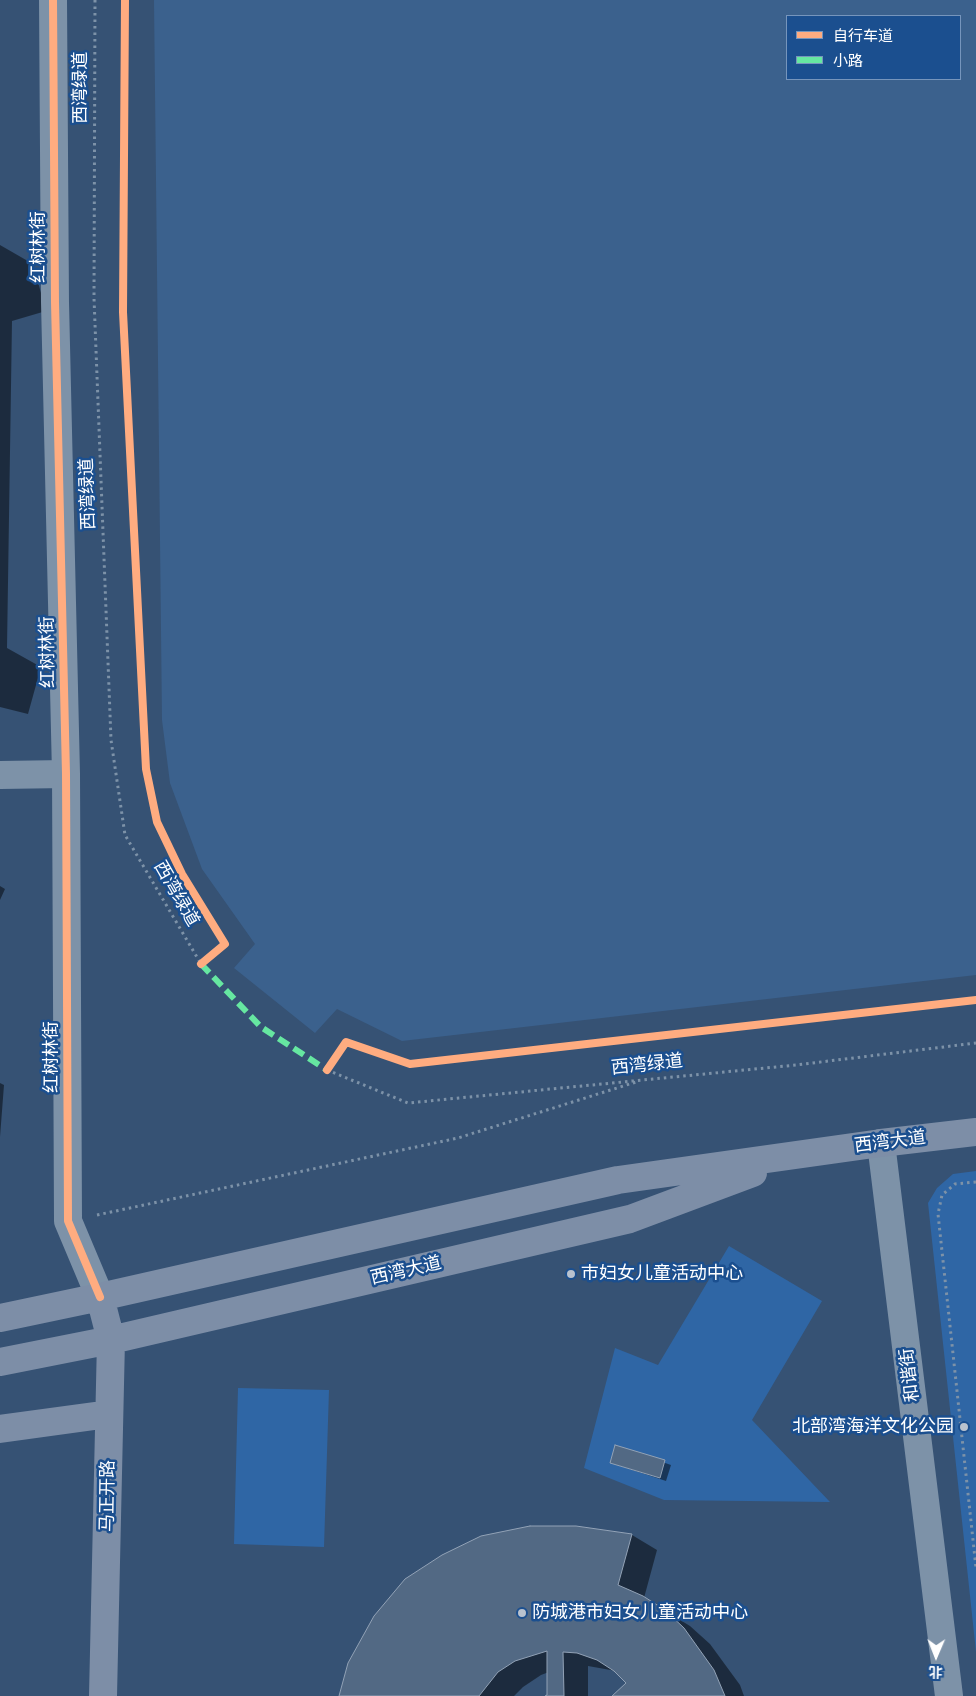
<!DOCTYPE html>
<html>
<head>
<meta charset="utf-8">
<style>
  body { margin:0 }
  #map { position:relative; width:976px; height:1696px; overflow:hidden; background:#365274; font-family:"Fira Sans Condensed","Noto Sans SC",sans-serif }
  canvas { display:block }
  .legend { position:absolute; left:786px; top:15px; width:175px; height:65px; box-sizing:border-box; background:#1b4f8f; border:1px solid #7695bc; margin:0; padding:6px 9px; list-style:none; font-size:15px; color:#fff }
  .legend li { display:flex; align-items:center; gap:10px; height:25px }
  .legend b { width:25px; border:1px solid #7695bc }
  .north { position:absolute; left:911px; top:1631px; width:50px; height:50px; -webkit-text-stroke:4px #1b4f8f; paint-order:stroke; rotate:181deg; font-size:14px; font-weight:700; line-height:20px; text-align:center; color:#fff }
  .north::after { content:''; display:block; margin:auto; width:18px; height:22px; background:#fff; clip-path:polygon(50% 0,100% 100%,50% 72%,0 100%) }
</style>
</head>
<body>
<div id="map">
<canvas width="976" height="1696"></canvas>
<ul class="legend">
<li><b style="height:6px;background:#ffac80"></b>自行车道</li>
<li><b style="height:6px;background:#66e7a1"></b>小路</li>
</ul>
<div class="north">北</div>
</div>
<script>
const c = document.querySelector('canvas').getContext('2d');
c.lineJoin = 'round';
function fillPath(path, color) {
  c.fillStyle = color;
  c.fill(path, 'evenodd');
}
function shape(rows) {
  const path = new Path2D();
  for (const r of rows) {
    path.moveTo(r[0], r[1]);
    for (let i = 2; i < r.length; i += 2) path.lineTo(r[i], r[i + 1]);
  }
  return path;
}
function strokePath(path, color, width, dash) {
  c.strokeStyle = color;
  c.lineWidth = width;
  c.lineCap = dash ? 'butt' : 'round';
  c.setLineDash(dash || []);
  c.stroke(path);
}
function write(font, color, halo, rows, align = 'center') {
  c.font = font + ' "Fira Sans Condensed","Noto Sans SC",sans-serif';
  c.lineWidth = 5;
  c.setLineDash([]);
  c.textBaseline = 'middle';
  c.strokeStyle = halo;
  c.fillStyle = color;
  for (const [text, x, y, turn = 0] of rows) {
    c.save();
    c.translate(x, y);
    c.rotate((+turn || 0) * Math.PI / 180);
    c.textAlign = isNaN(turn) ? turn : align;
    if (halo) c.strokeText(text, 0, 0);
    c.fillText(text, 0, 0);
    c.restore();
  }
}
const green = shape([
  [976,1171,976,1652,928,1203,937,1188,953,1174],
  [729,1246,822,1301,752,1420,830,1502,664,1500,584,1468,615,1348,658,1365],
  [238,1388,329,1390,324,1547,234,1544]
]);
const water = shape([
  [154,0,976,0,976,975,402,1041,337,1009,315,1033,234,968,255,944,202,869,170,783,162,720],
  [787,16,960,16,960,79,787,79]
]);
const shadow = shape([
  [0,245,33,264,46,311,12,321,7,648,41,667,28,714,0,707],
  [0,886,5,889,0,900],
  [0,1083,4,1085,0,1137],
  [616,1446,671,1465,666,1481,611,1463],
  [576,1528,632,1535,657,1550,644,1598,690,1626,710,1644,740,1685,744,1696,614,1696,628,1683,616,1671,588,1666,588,1696,548,1696,549,1672,541,1675,523,1687,514,1696,341,1696]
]);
const building = shape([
  [615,1445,665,1460,660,1478,610,1463,615,1445],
  [530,1526,576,1526,632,1534,618,1585,643,1596,665,1610,684,1628,714,1670,725,1696,612,1696,626,1683,614,1671,597,1660,577,1653,563,1652,564,1696,545,1696,547,1695,547,1651,515,1661,498,1672,479,1696,339,1696,348,1663,374,1616,405,1579,442,1555,481,1536,530,1526]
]);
const path = shape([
  [95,0,94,298,111,740,125,835,201,964],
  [327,1070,408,1103,796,1065,976,1043],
  [976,1182,955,1184,942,1195,938,1214,976,1568],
  [97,1215,458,1138,636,1082]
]);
const minor = shape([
  [53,0,55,302,66,774,68,1221,100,1297],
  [0,775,66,774],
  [881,1143,949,1696]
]);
const major = shape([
  [100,1297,111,1340,103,1696],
  [0,1318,100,1297,618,1180,881,1143,976,1132],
  [0,1362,111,1340,630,1219,753,1173],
  [0,1429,109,1414]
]);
const quiet = shape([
  [201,964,261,1027,327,1070]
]);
const cycleway = shape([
  [53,0,55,302,66,774,68,1221,100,1297],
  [125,0,123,312,146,769,157,822,182,874,225,944,201,964],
  [327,1070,346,1042,410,1064,976,1000]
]);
const markers = [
  [571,1274,5,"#b9c2ce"],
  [964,1427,5,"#b9c2ce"],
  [522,1613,5,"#b9c2ce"]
];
const streetNames = [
  ["西湾绿道",81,88,-90],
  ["红树林街",39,247,-90],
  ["西湾绿道",88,494,-92],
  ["红树林街",48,652,-91],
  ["西湾绿道",176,894,60],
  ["红树林街",52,1057,-90],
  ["西湾绿道",647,1065,-6],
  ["西湾大道",890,1142,-7],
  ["西湾大道",406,1271,-13],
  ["和谐街",910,1375,-97],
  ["马正开路",108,1496,-89]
];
const poiNames = [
  ["巿妇女儿童活动中心",581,1274],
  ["北部湾海洋文化公园",954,1427,"right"],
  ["防城港市妇女儿童活动中心",532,1613]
];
fillPath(green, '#2f66a5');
fillPath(water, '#3b618d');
fillPath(shadow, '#0007');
fillPath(building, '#526984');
strokePath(building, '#92a2b6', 1);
strokePath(path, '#7d92a8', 3, [2.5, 4]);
strokePath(minor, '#7d92a8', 28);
strokePath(major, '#7d8ea7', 28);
strokePath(quiet, '#66e7a1', 6, [12, 6]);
strokePath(cycleway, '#ffac80', 8);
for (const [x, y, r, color] of markers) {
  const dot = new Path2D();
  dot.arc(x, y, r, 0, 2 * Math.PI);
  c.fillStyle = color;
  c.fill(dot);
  strokePath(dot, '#1b4f8f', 2);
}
write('18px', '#fff', '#1b4f8f', streetNames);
write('18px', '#fff', '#1b4f8f', poiNames, 'left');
</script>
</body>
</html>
